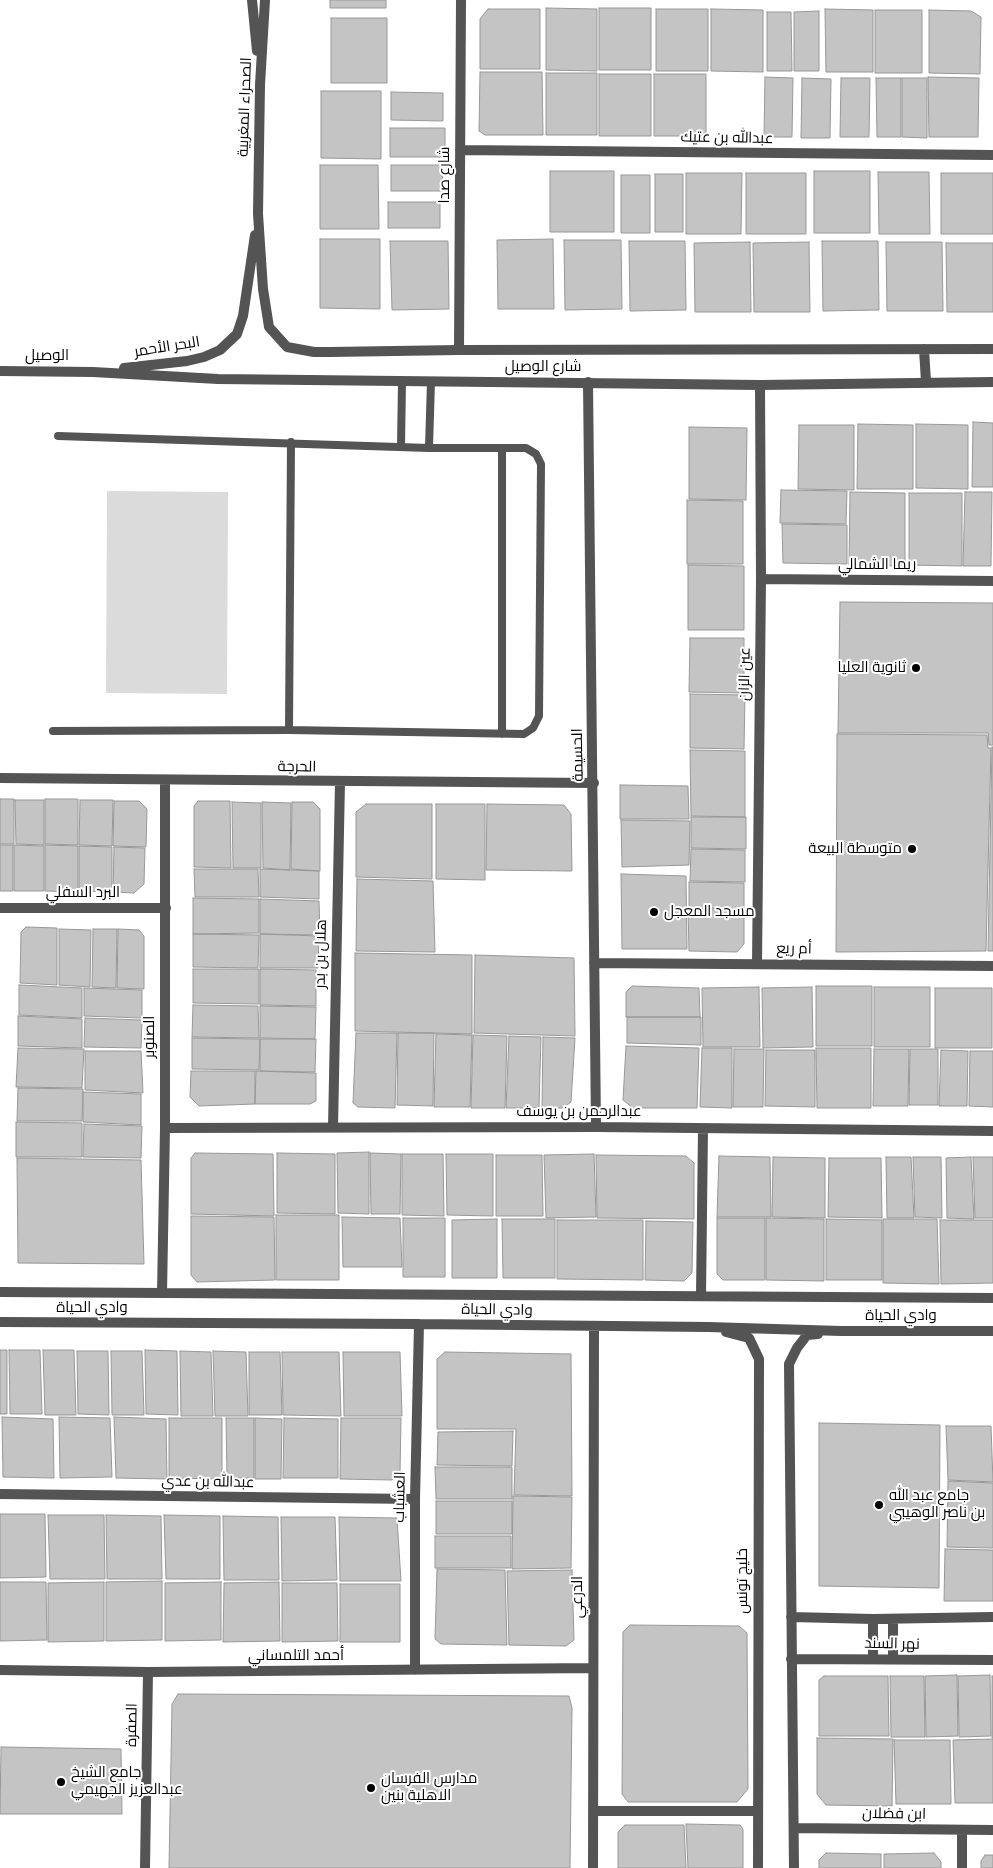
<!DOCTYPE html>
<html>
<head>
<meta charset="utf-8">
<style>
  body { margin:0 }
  canvas { display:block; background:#fff }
</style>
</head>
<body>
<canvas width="993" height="1868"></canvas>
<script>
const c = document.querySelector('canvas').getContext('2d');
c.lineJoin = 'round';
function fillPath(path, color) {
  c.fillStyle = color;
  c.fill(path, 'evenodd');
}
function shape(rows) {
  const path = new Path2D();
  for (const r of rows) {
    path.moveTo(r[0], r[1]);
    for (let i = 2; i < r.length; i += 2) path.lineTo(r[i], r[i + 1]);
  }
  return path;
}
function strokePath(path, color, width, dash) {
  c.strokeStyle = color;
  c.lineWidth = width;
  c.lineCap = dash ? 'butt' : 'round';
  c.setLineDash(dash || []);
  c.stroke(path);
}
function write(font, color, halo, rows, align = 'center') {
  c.font = font + ' Karla,Cairo,sans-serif';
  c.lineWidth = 4;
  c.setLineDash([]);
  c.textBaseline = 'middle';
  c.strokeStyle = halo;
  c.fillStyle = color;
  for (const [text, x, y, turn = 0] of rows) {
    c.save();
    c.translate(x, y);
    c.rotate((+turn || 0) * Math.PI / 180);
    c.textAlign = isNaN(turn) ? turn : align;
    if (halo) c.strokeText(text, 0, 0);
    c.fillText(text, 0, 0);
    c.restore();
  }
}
const green = shape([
  [107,491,228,492,227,694,106,693]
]);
const building = shape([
  [330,0,386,0,386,8,330,8,330,0],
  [546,8,597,9,597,71,546,70,546,8],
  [599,8,651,8,651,70,599,70,599,8],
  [488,9,540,9,540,69,480,69,480,19,488,9],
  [656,9,708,9,708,71,656,71,656,9],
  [711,9,763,10,763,72,711,71,711,9],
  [825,9,873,10,873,72,826,72,825,9],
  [875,10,922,10,922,73,875,73,875,10],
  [929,10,971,11,981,17,980,74,929,73,929,10],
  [819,11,819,71,794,71,794,12,819,11],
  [767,12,791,12,792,71,767,71,767,12],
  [331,18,387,18,387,83,331,83,331,18],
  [480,72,542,72,543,135,485,135,479,131,480,72],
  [546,73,597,73,597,135,546,135,546,73],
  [599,74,651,74,651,136,599,136,599,74],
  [654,74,706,74,706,136,654,136,654,74],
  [765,77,793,78,792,137,764,137,765,77],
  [928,77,979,78,978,137,929,137,928,77],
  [802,78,831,79,830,138,801,138,802,78],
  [841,78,870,78,869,137,840,137,841,78],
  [876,78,901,78,901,137,877,137,876,78],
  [902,78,927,78,927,138,902,137,902,78],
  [321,91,381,91,381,159,321,158,321,91],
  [391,92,443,93,443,121,391,120,391,92],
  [390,128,445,128,445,157,390,157,390,128],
  [320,165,378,165,379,229,320,229,320,165],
  [391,165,442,165,443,191,391,191,391,165],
  [550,171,614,171,614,232,550,232,550,171],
  [814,171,870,171,870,233,814,233,814,171],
  [878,172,929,172,930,234,879,234,878,172],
  [686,173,742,173,741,234,686,234,686,173],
  [746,173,806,173,806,234,746,234,746,173],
  [941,173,993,173,993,234,941,234,941,173],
  [655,174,683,174,683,232,655,232,655,174],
  [621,175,650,175,650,233,621,233,621,175],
  [388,202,440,202,440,228,388,228,388,202],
  [320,239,380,239,380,309,320,308,320,239],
  [553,239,554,309,498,309,497,240,553,239],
  [564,240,621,240,622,309,565,310,564,240],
  [390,241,448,241,449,309,392,310,390,241],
  [629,241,685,241,686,310,630,311,629,241],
  [822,241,878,241,879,310,823,311,822,241],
  [750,242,751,312,695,312,694,243,750,242],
  [809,242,810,312,754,312,753,243,809,242],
  [886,242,942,242,943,311,887,311,886,242],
  [946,243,993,243,993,312,947,312,946,243],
  [973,422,993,423,993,487,972,487,973,422],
  [858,424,913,425,913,489,857,489,858,424],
  [916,424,968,425,968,489,916,488,916,424],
  [799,425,854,425,854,490,798,489,799,425],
  [689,427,747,428,746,500,689,499,689,427],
  [781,490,847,491,846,524,780,523,781,490],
  [850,492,905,493,905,566,849,565,850,492],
  [965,492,992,492,991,566,963,566,965,492],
  [909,493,962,493,962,566,909,565,909,493],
  [687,500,743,501,743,564,687,564,687,500],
  [782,524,847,525,847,564,783,563,782,524],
  [688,565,744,566,744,630,688,630,688,565],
  [840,602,993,603,993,745,989,745,988,733,838,733,840,602],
  [690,638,744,638,744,693,689,692,690,638],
  [690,694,745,695,744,749,690,748,690,694],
  [837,734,987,735,988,748,991,748,986,951,836,952,837,734],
  [992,747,993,747,993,951,988,951,992,747],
  [690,750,745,751,745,817,691,816,690,750],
  [620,785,688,786,689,819,620,819,620,785],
  [0,799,14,799,14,844,0,844,0,799],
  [45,799,78,799,78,845,45,844,45,799],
  [15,800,44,800,44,845,16,844,15,800],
  [80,800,113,800,112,846,79,845,80,800],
  [114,801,139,801,147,809,146,847,113,846,114,801],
  [198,801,230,801,231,868,194,867,194,806,198,801],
  [232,802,261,803,261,868,233,868,232,802],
  [262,802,291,803,290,870,263,868,262,802],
  [292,802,313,802,320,809,320,871,291,869,292,802],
  [366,804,432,804,432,879,356,877,356,812,366,804],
  [436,804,485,804,485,880,436,879,436,804],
  [487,804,564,805,571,814,572,871,486,870,487,804],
  [691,817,746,817,746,849,691,848,691,817],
  [621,820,690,821,689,865,622,867,621,820],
  [0,845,13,845,13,891,0,891,0,845],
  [14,845,44,846,44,891,14,891,14,845],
  [45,845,78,846,78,892,45,891,45,845],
  [79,846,112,847,112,892,79,891,79,846],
  [114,847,145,848,144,884,134,893,113,892,114,847],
  [691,849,745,850,745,882,690,881,691,849],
  [194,869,258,869,259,897,195,897,194,869],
  [260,869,319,871,319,899,260,897,260,869],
  [621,874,686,876,687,949,622,949,621,874],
  [357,879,433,881,435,952,356,951,357,879],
  [689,882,744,883,744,909,689,908,689,882],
  [193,898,259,899,259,933,193,934,193,898],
  [260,899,319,901,320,935,260,934,260,899],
  [688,909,744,911,744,944,737,952,689,951,688,909],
  [26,927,57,928,57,985,20,983,21,932,26,927],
  [59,929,91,930,90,987,59,985,59,929],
  [93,929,117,929,116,988,92,987,93,929],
  [118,929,139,930,144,936,144,989,117,988,118,929],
  [193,934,259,935,258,968,193,967,193,934],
  [260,934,319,936,318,968,260,968,260,934],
  [355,953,472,955,472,1034,355,1031,355,953],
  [475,955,574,958,575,1036,474,1033,475,955],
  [193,969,259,969,259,1004,193,1003,193,969],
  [260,969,316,970,316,1006,260,1005,260,969],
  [19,985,82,988,82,1018,19,1015,19,985],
  [632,986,699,988,700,1017,626,1017,626,992,632,986],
  [816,986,872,986,872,1046,816,1046,816,986],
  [759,987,760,1047,703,1047,702,988,759,987],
  [812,987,813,1047,763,1048,762,988,812,987],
  [874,987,930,987,930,1047,874,1047,874,987],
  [84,988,142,990,142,1018,84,1016,84,988],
  [935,988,992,988,992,1048,935,1048,935,988],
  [193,1005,258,1006,259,1038,192,1037,193,1005],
  [260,1006,316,1007,315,1039,260,1038,260,1006],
  [18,1016,82,1019,82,1048,18,1046,18,1016],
  [627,1017,701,1017,701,1045,627,1043,627,1017],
  [85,1018,142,1020,141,1048,84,1047,85,1018],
  [356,1033,397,1033,395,1108,358,1107,353,1103,356,1033],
  [398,1033,434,1033,433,1106,397,1105,398,1033],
  [436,1034,472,1035,470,1107,434,1107,436,1034],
  [473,1035,507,1036,505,1108,471,1108,473,1035],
  [509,1036,541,1037,539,1108,506,1108,509,1036],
  [543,1037,575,1038,571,1102,563,1108,542,1108,543,1037],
  [192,1038,260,1039,259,1070,192,1069,192,1038],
  [260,1039,316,1039,315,1072,260,1071,260,1039],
  [626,1046,699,1048,697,1108,633,1108,623,1100,626,1046],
  [18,1048,84,1049,82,1088,16,1087,18,1048],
  [702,1048,732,1048,732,1108,700,1107,702,1048],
  [816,1048,871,1048,871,1108,817,1108,816,1048],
  [734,1049,764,1049,763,1107,733,1107,734,1049],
  [874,1049,909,1049,908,1106,873,1106,874,1049],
  [910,1049,938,1049,938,1105,909,1105,910,1049],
  [766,1050,815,1050,815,1107,765,1106,766,1050],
  [941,1050,968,1051,967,1106,939,1106,941,1050],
  [85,1051,141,1051,143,1093,85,1090,85,1051],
  [970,1051,993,1051,993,1107,969,1106,970,1051],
  [191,1071,255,1071,255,1104,199,1106,190,1097,191,1071],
  [256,1071,316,1073,316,1101,310,1104,255,1104,256,1071],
  [18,1088,83,1089,82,1121,17,1121,18,1088],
  [83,1092,141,1094,141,1125,83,1122,83,1092],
  [16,1122,82,1123,82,1157,16,1157,16,1122],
  [84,1124,142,1126,141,1158,83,1157,84,1124],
  [369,1152,369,1214,338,1213,337,1153,369,1152],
  [195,1153,273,1154,274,1216,191,1214,191,1158,195,1153],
  [277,1153,335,1154,335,1214,277,1213,277,1153],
  [370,1153,401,1154,400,1214,371,1214,370,1153],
  [402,1154,443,1154,444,1216,402,1215,402,1154],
  [446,1154,493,1154,493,1216,447,1215,446,1154],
  [594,1154,596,1217,546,1218,544,1155,594,1154],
  [496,1155,542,1155,543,1216,496,1216,496,1155],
  [596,1155,686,1156,694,1163,694,1219,597,1218,596,1155],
  [719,1156,770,1157,771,1217,717,1217,719,1156],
  [773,1157,825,1158,825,1218,772,1217,773,1157],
  [886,1157,911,1157,914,1218,887,1218,886,1157],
  [913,1157,941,1157,942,1218,915,1217,913,1157],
  [971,1157,974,1219,947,1218,946,1158,971,1157],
  [973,1157,993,1157,993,1218,975,1218,973,1157],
  [17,1158,141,1160,144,1264,18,1263,17,1158],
  [829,1158,881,1158,882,1218,828,1217,829,1158],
  [276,1215,339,1215,339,1280,276,1280,276,1215],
  [191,1216,274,1217,275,1280,197,1282,191,1275,191,1216],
  [342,1217,400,1218,402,1267,343,1267,342,1217],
  [403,1218,445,1218,445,1277,403,1277,403,1218],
  [717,1218,765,1218,765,1280,723,1280,717,1274,717,1218],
  [766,1218,824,1219,824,1281,766,1280,766,1218],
  [497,1219,497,1278,452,1278,452,1220,497,1219],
  [502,1219,555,1219,555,1278,503,1278,502,1219],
  [826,1219,882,1220,882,1280,826,1280,826,1219],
  [883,1219,937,1219,939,1284,883,1283,883,1219],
  [557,1220,643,1220,643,1280,557,1279,557,1220],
  [940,1220,993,1220,993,1283,941,1284,940,1220],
  [646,1221,693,1222,692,1273,684,1281,645,1280,646,1221],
  [0,1350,7,1350,7,1414,0,1414,0,1350],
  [9,1350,40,1350,42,1414,10,1414,9,1350],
  [43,1350,74,1350,76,1415,45,1415,43,1350],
  [145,1350,177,1351,178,1415,146,1414,145,1350],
  [77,1351,108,1351,109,1415,78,1414,77,1351],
  [111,1351,142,1351,144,1415,112,1415,111,1351],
  [180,1351,211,1352,213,1416,181,1416,180,1351],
  [213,1351,246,1352,248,1416,215,1416,213,1351],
  [249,1352,280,1352,282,1415,249,1415,249,1352],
  [282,1352,339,1352,341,1416,283,1415,282,1352],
  [343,1352,400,1352,402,1416,344,1416,343,1352],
  [445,1352,571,1354,572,1496,514,1495,516,1429,437,1429,437,1359,445,1352],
  [2,1417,53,1419,54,1478,3,1477,2,1417],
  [59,1417,110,1418,112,1477,60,1478,59,1417],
  [114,1417,166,1419,167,1479,116,1478,114,1417],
  [169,1418,222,1418,222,1479,169,1478,169,1418],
  [226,1418,254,1418,254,1478,227,1478,226,1418],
  [255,1418,282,1419,281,1479,255,1479,255,1418],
  [284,1418,338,1419,338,1478,283,1478,284,1418],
  [341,1418,401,1418,400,1473,392,1480,340,1479,341,1418],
  [819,1423,940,1425,939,1588,819,1586,819,1423],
  [946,1426,991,1426,993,1482,948,1480,946,1426],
  [513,1431,512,1466,437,1465,438,1432,513,1431],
  [435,1467,512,1467,512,1499,436,1499,435,1467],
  [948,1481,993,1483,993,1548,947,1547,948,1481],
  [513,1496,572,1497,571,1568,512,1569,513,1496],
  [436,1501,512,1501,512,1534,436,1534,436,1501],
  [0,1514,45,1514,46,1577,0,1578,0,1514],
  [48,1515,104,1515,105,1579,50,1579,48,1515],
  [106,1515,161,1516,162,1579,107,1579,106,1515],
  [164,1515,220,1516,220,1579,166,1579,164,1515],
  [223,1516,278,1517,279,1580,224,1580,223,1516],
  [281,1517,335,1517,337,1580,282,1581,281,1517],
  [339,1517,397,1518,401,1581,340,1581,339,1517],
  [435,1536,511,1536,511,1568,435,1568,435,1536],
  [945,1549,993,1550,993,1601,944,1601,945,1549],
  [437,1569,505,1570,507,1645,441,1644,435,1639,437,1569],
  [572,1570,574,1640,566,1646,509,1645,507,1571,572,1570],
  [162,1581,162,1640,106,1641,106,1582,162,1581],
  [0,1582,46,1582,47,1640,0,1641,0,1582],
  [104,1582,104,1641,48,1642,48,1583,104,1582],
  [221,1582,221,1640,165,1641,165,1583,221,1582],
  [279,1582,280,1641,223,1642,224,1583,279,1582],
  [282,1583,337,1583,338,1641,282,1642,282,1583],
  [340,1584,400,1584,400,1642,340,1642,340,1584],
  [630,1625,739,1626,747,1633,748,1789,737,1802,628,1802,622,1794,623,1632,630,1625],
  [957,1675,958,1736,926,1737,925,1676,957,1675],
  [990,1675,991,1736,959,1737,958,1676,990,1675],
  [824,1676,888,1676,889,1736,819,1736,819,1680,824,1676],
  [890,1676,924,1676,925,1737,891,1737,890,1676],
  [992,1676,993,1676,993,1738,992,1738,992,1676],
  [178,1694,569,1696,572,1708,570,1868,169,1868,172,1704,178,1694],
  [817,1738,893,1739,892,1806,826,1805,817,1794,817,1738],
  [993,1739,993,1803,955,1803,953,1740,993,1739],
  [894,1740,950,1740,951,1804,896,1804,894,1740],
  [1,1747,121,1749,122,1814,0,1814,1,1747],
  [686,1824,740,1825,743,1829,743,1868,688,1868,686,1824],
  [625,1825,684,1825,686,1868,618,1868,618,1832,625,1825],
  [826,1853,881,1854,881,1868,819,1868,819,1860,826,1853],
  [934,1853,941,1862,941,1868,884,1868,884,1854,934,1853],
  [985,1855,993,1855,993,1868,981,1868,981,1861,985,1855]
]);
const service = shape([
  [401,447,402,381],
  [429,448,431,381],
  [502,449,502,734],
  [289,730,291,442],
  [53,731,289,730,524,734,533,728,539,716,541,464,536,454,526,448,429,448,58,436]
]);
const minor = shape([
  [460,150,993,155],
  [459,350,461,0],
  [588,382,596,1127],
  [761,579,993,581],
  [0,778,594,783],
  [0,908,166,908],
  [594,963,993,966],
  [757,964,761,579,760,385],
  [333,1127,340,782],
  [165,1128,596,1127,993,1131],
  [0,1292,993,1298],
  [162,1293,165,1128,165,780],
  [701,1296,703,1129],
  [0,1322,419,1324,708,1327,841,1331,993,1331],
  [726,1332,749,1338,759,1359,758,1868],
  [0,1494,415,1499],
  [791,1617,873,1619,993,1617],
  [873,1658,873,1619],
  [791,1659,993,1660],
  [893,1659,893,1619],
  [0,1670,148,1672,592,1668],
  [415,1670,415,1499,419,1324],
  [593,1811,758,1811],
  [794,1828,993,1830],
  [145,1868,148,1672],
  [593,1868,594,1326],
  [794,1868,789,1364,797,1348,807,1335,818,1334],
  [962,1868,962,1830]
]);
const tertiary = shape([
  [252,0,257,51],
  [265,0,260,85,258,214,263,289,269,327,287,347,314,352,330,352,459,350,993,349],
  [924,349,926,382],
  [124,368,187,361,204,357,220,350,237,334,243,316,255,235],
  [0,371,93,372,218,379,760,385,993,382]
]);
const markers = [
  [916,668,5,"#000"],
  [912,849,5,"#000"],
  [654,912,5,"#000"],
  [879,1505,5,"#000"],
  [61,1782,5,"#000"],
  [371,1788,5,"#000"]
];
const streetNames = [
  ["الصحراء المغربية",245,107,-88],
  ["عبدالله بن عتيك",727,138,1],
  ["شارع صدا",445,175,-90],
  ["البحر الأحمر",167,347,-9],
  ["الوصيل",47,356],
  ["شارع الوصيل",543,367],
  ["ريما الشمالي",877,565],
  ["عين الزان",745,674,-89],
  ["الحسيمة",578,755,-91],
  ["الحرجة",297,767,1],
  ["البرد السفلي",83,893],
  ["أم ريع",794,949,1],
  ["هلال بن بدر",321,954,-89],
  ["الصنوبر",150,1037,-90],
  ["عبدالرحمن بن يوسف",579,1112],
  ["وادي الحياة",92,1308],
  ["وادي الحياة",497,1310,1],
  ["وادي الحياة",901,1316],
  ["عبدالله بن عدي",208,1482,1],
  ["العشباب",400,1497,-89],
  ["خليج تونس",743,1581,-90],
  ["الدرعي",578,1597,-90],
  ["نهر السند",892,1644,1],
  ["أحمد التلمساني",296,1656],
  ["الصفرة",132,1725,-89],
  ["ابن فضلان",894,1814,1]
];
const poiNames = [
  ["ثانوية العليا",906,668,"right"],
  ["متوسطة البيعة",902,849,"right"],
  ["مسجد المعجل",664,912],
  ["جامع عبد الله",889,1496],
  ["بن ناصر الوهيبي",889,1513],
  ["جامع الشيخ",71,1773],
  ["عبدالعزيز الجهيمي",71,1790],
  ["مدارس الفرسان",381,1779],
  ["الاهلية بنين",381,1796]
];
fillPath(green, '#dbdbdb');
fillPath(building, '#c4c4c4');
strokePath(building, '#989898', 1);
strokePath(service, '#545454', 8);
strokePath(minor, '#545454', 10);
strokePath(tertiary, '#545454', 10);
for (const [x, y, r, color] of markers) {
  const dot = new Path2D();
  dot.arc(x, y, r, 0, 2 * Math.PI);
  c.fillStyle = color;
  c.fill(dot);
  strokePath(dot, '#fff', 2);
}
write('15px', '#000', '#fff', streetNames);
write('15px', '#000', '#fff', poiNames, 'left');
</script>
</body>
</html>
